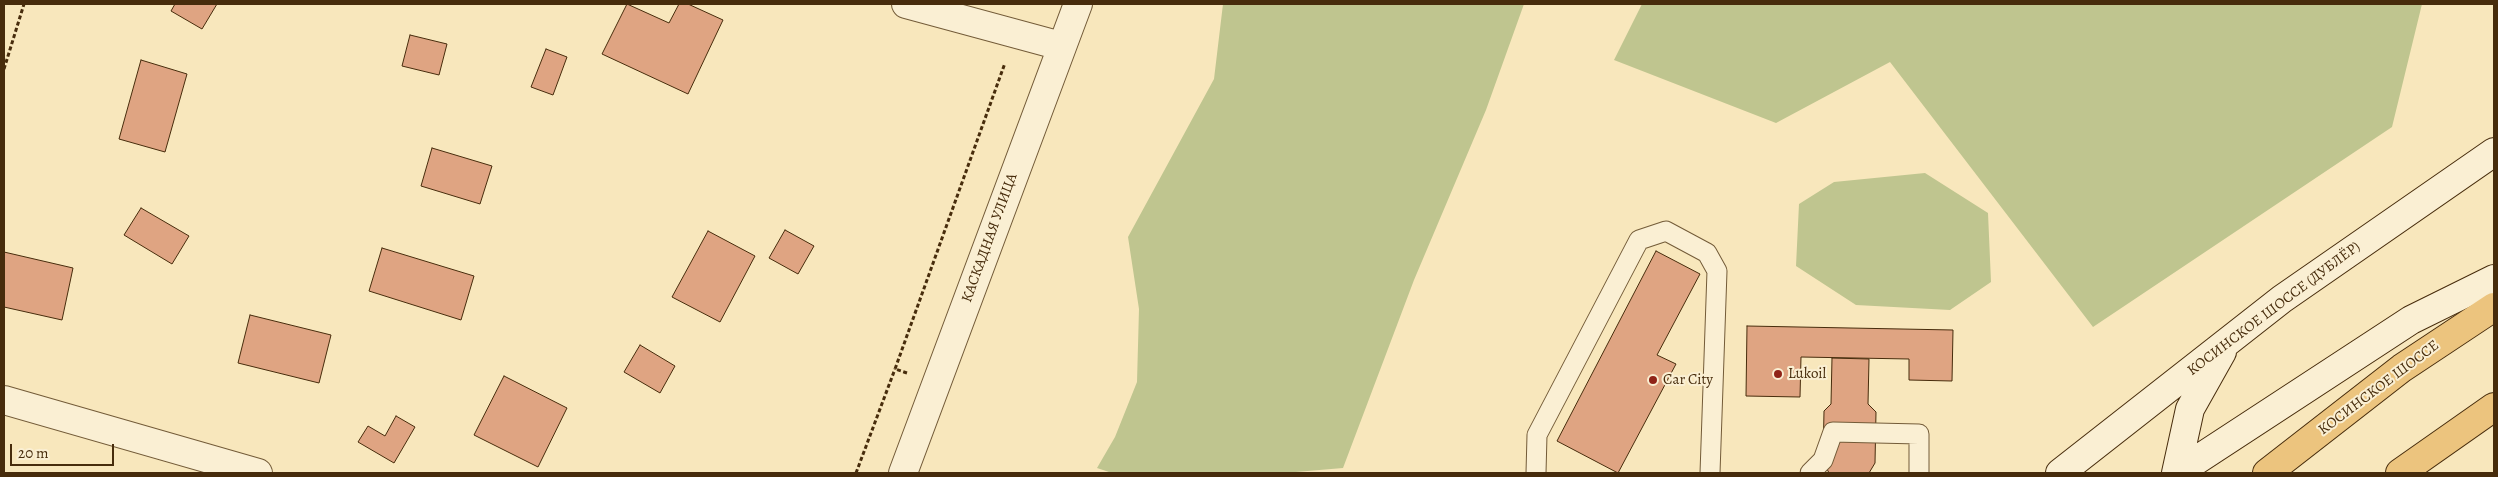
<!DOCTYPE html>
<html>
<head>
<meta charset="utf-8">
<style>
  body { margin:0 }
  #map { position:relative; width:2498px; height:477px; overflow:hidden; background:#f8e7bc; font-family:Alegreya,serif }
  canvas { display:block }
  .frame { position:absolute; inset:0; border:5px solid #472c0c; pointer-events:none }
  .scale { position:absolute; left:10px; top:444px; width:104px; height:22px; box-sizing:border-box; border:2px solid #472c0c; border-top:0; padding-left:6px; font-size:15px; line-height:18px; white-space:nowrap; color:#472c0c; -webkit-text-stroke:4px #faefd3; paint-order:stroke }
</style>
</head>
<body>
<div id="map">
<canvas width="2498" height="477"></canvas>
<div class="frame"></div>
<div class="scale">20 m</div>
</div>
<script>
const c = document.querySelector('canvas').getContext('2d');
c.lineJoin = 'round';
function fillPath(path, color) {
  c.fillStyle = color;
  c.fill(path, 'evenodd');
}
function shape(rows) {
  const path = new Path2D();
  for (const r of rows) {
    path.moveTo(r[0], r[1]);
    for (let i = 2; i < r.length; i += 2) path.lineTo(r[i], r[i + 1]);
  }
  return path;
}
function strokePath(path, color, width, dash) {
  c.strokeStyle = color;
  c.lineWidth = width;
  c.lineCap = dash ? 'butt' : 'round';
  c.setLineDash(dash || []);
  c.stroke(path);
}
function write(font, color, halo, rows, align = 'center') {
  c.font = font + ' Alegreya,serif';
  c.lineWidth = 4;
  c.setLineDash([]);
  c.textBaseline = 'middle';
  c.strokeStyle = halo;
  c.fillStyle = color;
  for (const [text, x, y, turn = 0] of rows) {
    c.save();
    c.translate(x, y);
    c.rotate((+turn || 0) * Math.PI / 180);
    c.textAlign = isNaN(turn) ? turn : align;
    if (halo) c.strokeText(text, 0, 0);
    c.fillText(text, 0, 0);
    c.restore();
  }
}
const green = shape([
  [1223,4,1524,4,1486,110,1414,280,1343,468,1284,473,1112,473,1097,468,1115,437,1137,382,1139,309,1128,237,1214,79],
  [1642,4,2422,4,2392,127,2093,327,1890,62,1776,123,1614,60],
  [1925,173,1988,213,1991,282,1950,310,1856,305,1796,266,1799,204,1834,182]
]);
const building = shape([
  [175,4,217,4,202,29,171,11,175,4],
  [627,4,669,23,679,4,688,4,723,20,688,94,602,54,627,4],
  [410,35,447,44,439,75,402,66,410,35],
  [546,49,567,57,553,95,531,87,546,49],
  [141,60,187,74,165,152,119,139,141,60],
  [432,148,492,166,480,204,421,186,432,148],
  [141,208,189,236,172,264,124,235,141,208],
  [785,230,814,246,798,274,769,258,785,230],
  [708,231,755,256,720,322,672,297,708,231],
  [382,248,474,276,461,320,369,291,382,248],
  [1656,251,1700,274,1657,355,1676,364,1618,473,1557,441,1656,251],
  [4,252,73,268,62,320,4,307,4,252],
  [250,315,331,335,319,383,238,363,250,315],
  [1747,326,1953,330,1952,381,1909,380,1909,359,1801,357,1800,397,1746,396,1747,326],
  [640,345,675,366,660,393,624,372,640,345],
  [1832,358,1869,359,1868,404,1876,412,1875,463,1869,473,1829,473,1823,461,1824,411,1831,404,1832,358],
  [504,376,567,408,538,467,474,435,504,376],
  [396,416,415,427,394,463,358,442,368,426,385,436,396,416]
]);
const path = shape([
  [4,69,24,4],
  [907,373,895,369,1005,63],
  [856,473,895,369]
]);
const service = shape([
  [1536,473,1537,435,1639,240,1666,231,1707,253,1717,271,1710,473],
  [1810,473,1823,460,1833,432,1919,434,1919,473]
]);
const minor = shape([
  [906,4,1061,46],
  [4,400,258,473]
]);
const tertiary = shape([
  [903,473,1078,4]
]);
const secondary = shape([
  [2060,473,2282,299,2494,152],
  [2176,473,2190,409,2222,352],
  [2177,473,2411,320,2494,279]
]);
const trunk = shape([
  [2267,473,2402,368,2494,307],
  [2400,473,2494,407]
]);
const markers = [
  [1778,374,5,"#8f2418"],
  [1653,380,5,"#8f2418"]
];
const streetNames = [
  ["КАСКАДНАЯ УЛИЦА",990,238,-70],
  ["КОСИНСКОЕ ШОССЕ (ДУБЛЁР)",2274,309,-37],
  ["КОСИНСКОЕ ШОССЕ",2379,388,-37]
];
const poiNames = [
  ["Lukoil",1788,374],
  ["Car City",1663,380]
];
fillPath(green, '#bfc58f');
fillPath(building, '#dfa482');
strokePath(building, '#472c0c', 1);
strokePath(service, '#735b38', 21);
strokePath(minor, '#735b38', 30);
strokePath(tertiary, '#735b38', 30);
strokePath(secondary, '#472c0c', 30);
strokePath(trunk, '#472c0c', 30);
strokePath(path, '#472c0c', 3, [4, 2.5]);
strokePath(service, '#faefd3', 19);
strokePath(minor, '#faefd3', 28);
strokePath(tertiary, '#faefd3', 28);
strokePath(secondary, '#faefd3', 28);
strokePath(trunk, '#ecc47e', 28);
for (const [x, y, r, color] of markers) {
  const dot = new Path2D();
  dot.arc(x, y, r, 0, 2 * Math.PI);
  c.fillStyle = color;
  c.fill(dot);
  strokePath(dot, '#faefd3', 2);
}
write('15px', '#472c0c', '#faefd3', streetNames);
write('15px', '#472c0c', '#faefd3', poiNames, 'left');
</script>
</body>
</html>
